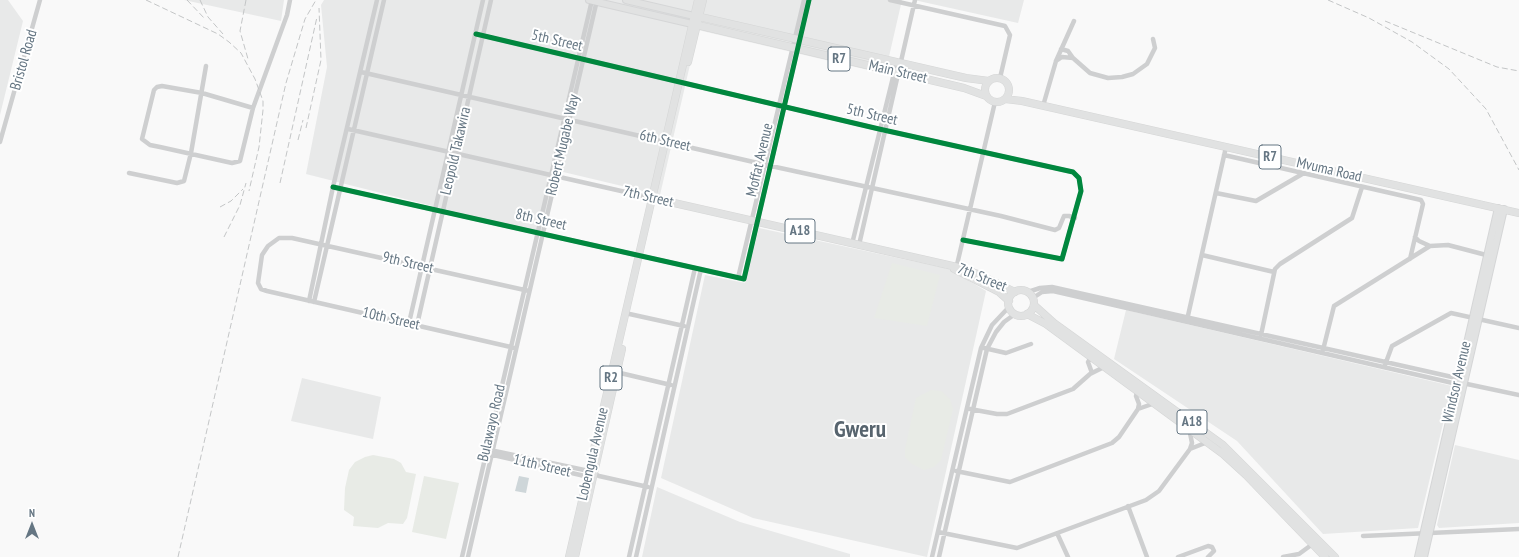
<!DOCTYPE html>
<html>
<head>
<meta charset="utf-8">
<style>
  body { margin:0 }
  #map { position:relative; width:1519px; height:557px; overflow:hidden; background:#f9f9f9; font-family:"PT Sans Narrow",sans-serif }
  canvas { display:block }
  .north { position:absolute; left:12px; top:505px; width:40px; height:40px; -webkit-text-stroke:3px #fff; paint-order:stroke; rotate:0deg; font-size:11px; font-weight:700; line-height:16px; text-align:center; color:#657683 }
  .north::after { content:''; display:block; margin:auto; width:14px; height:18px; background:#657683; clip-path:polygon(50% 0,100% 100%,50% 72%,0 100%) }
</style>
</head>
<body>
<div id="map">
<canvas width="1519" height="557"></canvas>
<div class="north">N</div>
</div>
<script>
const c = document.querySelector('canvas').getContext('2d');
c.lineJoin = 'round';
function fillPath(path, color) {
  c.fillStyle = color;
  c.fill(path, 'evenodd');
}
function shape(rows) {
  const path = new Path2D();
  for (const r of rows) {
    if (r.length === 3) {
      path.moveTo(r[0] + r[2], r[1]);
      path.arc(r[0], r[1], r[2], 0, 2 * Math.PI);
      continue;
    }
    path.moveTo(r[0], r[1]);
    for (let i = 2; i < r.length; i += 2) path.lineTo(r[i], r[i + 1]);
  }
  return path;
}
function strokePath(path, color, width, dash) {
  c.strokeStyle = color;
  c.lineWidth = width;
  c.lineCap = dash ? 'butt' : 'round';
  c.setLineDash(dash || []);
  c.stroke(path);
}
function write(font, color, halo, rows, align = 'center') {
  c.font = font + ' "PT Sans Narrow",sans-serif';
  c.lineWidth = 4;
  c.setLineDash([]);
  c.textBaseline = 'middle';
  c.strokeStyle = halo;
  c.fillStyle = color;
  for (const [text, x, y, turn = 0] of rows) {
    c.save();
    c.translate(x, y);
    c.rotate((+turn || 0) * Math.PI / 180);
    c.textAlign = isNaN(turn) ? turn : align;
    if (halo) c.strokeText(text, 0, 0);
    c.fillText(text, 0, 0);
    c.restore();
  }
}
const built = shape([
  [0,0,8,0,23,21,0,115],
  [184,0,284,0,281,21],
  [324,0,902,0,885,74,698,30,660,195,559,171,543,234,306,174,327,67,321,5],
  [914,0,1024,0,1018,23],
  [759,228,949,269,986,291,927,557,753,518,661,478,705,275,745,283],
  [1126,310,1452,386,1418,528,1323,534,1237,441,1114,359],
  [302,378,381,397,373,439,291,421],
  [1455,445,1519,460,1519,523,1439,528,1437,525],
  [657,487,740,522,850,554,850,557,642,557]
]);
const green = shape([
  [892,263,940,275,927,326,874,318],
  [931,390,941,391,950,399,953,409,941,460,934,467,924,470,912,464,905,457,905,449,916,398],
  [373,455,394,459,401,463,406,472,416,474,407,518,403,524,388,523,378,528,353,526,354,517,344,510,345,488,349,470,355,462,365,457],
  [424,476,459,483,446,539,412,532]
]);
const water = shape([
  [519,476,529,478,526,493,515,491]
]);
const minor = shape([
  [890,0,1005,26,1010,35,1000,78],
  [476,34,879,129,1073,172,1079,178,1081,191,1062,259,963,240],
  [1061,49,1068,51,1073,58],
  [1056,61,1062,57,1073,58,1090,73,1108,78,1122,77,1133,74,1147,64,1155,48,1153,39],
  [361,72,771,166,1001,216,1055,230,1059,228,1064,216,1069,216,1075,218],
  [1043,106,1056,61,1074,21],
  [253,108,202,93,162,86,157,87,154,90,142,139,150,145,160,147,232,163,240,161,253,108,287,15,290,0],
  [348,129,652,198],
  [0,142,40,0],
  [1224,155,1421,200,1423,204,1410,259],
  [129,173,177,183,184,181,191,153,206,66],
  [333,187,744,279,809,0],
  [1216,193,1256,201,1304,173],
  [1415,237,1419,241,1430,246],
  [852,244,897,61],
  [859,245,915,0],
  [1202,255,1274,272],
  [956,269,995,102],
  [738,278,804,0],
  [1028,292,1040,288,1052,287,1461,379],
  [1033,298,1042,292,1053,291,1457,384,1467,384,1519,395],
  [309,301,333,187,377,0],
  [314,302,384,0],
  [625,313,684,326],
  [1187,320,1226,147],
  [409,323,483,0],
  [417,325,491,0],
  [1261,335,1275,269,1280,264,1352,218,1362,187],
  [515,348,267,291,261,289,258,283,262,255,268,246,279,238,292,238,529,291],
  [984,348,1006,353,1031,344],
  [1323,350,1334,306,1430,246,1448,245,1490,256],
  [1092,355,1088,362,1092,373],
  [1385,365,1392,346,1451,313,1519,328],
  [616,372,671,385],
  [970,409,997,414,1007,414,1073,389,1090,374,1106,366],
  [1138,409,1155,403],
  [1190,449,1205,443,1207,439],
  [490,450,589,471,599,476,648,487],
  [489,454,589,477],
  [956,471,1010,482,1112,443,1119,437,1138,409,1139,404,1136,396,1138,389],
  [1128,506,1147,557],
  [938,532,1017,548,1146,500,1159,491,1190,449,1192,443,1189,428],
  [1057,533,1068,557],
  [1363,536,1519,529],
  [462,557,592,0],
  [468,557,597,0],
  [629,557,695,268],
  [636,557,701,269],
  [932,557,981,348,992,325,1009,307],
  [939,557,987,349,996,332,1004,322,1015,314],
  [1178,557,1208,546,1212,547,1214,551,1208,557],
  [1283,557,1299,554,1314,543]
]);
const major = shape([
  [589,0,692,24],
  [626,0,694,16],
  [1418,557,1498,208],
  [1424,557,1504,209]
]);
const highway = shape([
  [696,16,966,78,989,81],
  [693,24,964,88,986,96],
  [688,62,703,0],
  [997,90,12],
  [1005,99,1022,101,1519,213],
  [652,198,957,267,978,274,1015,292],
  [954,269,999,292,1009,301],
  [1021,303,13],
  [1034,305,1054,323,1223,445,1335,557],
  [1027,314,1046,324,1223,454,1246,475,1325,557],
  [569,557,698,0],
  [575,557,622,349]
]);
const rail = shape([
  [146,0,218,34,229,42,241,53,255,79,263,101,263,110,259,147,249,191],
  [187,0,205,19],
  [200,0,208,17,223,34],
  [246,0,240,31,248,59],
  [1328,0,1369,18,1412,42,1449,69,1486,109,1519,170],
  [1385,21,1497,67,1519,71],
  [306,128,321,60,319,8],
  [298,140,303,120],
  [280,183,317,17],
  [220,207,231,201,243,189],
  [224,237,240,205,246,183],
  [178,557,286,83,305,19,316,0]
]);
const cycleway = shape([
  [476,34,879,129,1073,172,1079,178,1081,191,1062,259,963,240],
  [333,187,744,279,809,0]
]);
const shields = [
  [839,59,22],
  [1270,157,22],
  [800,231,30],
  [611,378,22],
  [1192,422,30]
];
const shieldNames = [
  ["R7",839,59],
  ["R7",1270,157],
  ["A18",800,231],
  ["R2",611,378],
  ["A18",1192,422]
];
const streetNames = [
  ["5th Street",557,41,13],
  ["Bristol Road",24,60,-74],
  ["Main Street",898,72,13],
  ["5th Street",872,115,13],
  ["6th Street",665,141,13],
  ["Robert Mugabe Way",563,145,-77],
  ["Leopold Takawira",456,151,-77],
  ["Moffat Avenue",760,160,-77],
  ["Mvuma Road",1329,170,13],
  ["7th Street",648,197,13],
  ["8th Street",541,220,13],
  ["9th Street",408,263,13],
  ["7th Street",982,278,22],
  ["10th Street",391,319,13],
  ["Windsor Avenue",1457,382,-77],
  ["Bulawayo Road",492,423,-77],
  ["Lobengula Avenue",593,454,-77],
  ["11th Street",542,466,13]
];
const townNames = [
  ["Gweru",860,430]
];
fillPath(built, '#e8e9e9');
fillPath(green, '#e8ebe6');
fillPath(water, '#ced6d9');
strokePath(major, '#d5d6d7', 8);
strokePath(highway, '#d5d6d6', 8);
strokePath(minor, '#cecfd0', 4.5);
strokePath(major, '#e1e2e2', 6);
strokePath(highway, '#e1e2e2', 7);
strokePath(rail, '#c3c5c6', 1, [6, 3]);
strokePath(cycleway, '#00873e', 5);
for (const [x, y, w] of shields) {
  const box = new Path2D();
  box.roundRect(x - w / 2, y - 12, w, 24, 3);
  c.fillStyle = '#fff';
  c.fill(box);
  strokePath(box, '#657683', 1);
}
write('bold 14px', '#657683', null, shieldNames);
write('15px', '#657683', '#fff', streetNames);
write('bold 23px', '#57646e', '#fff', townNames);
</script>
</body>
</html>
